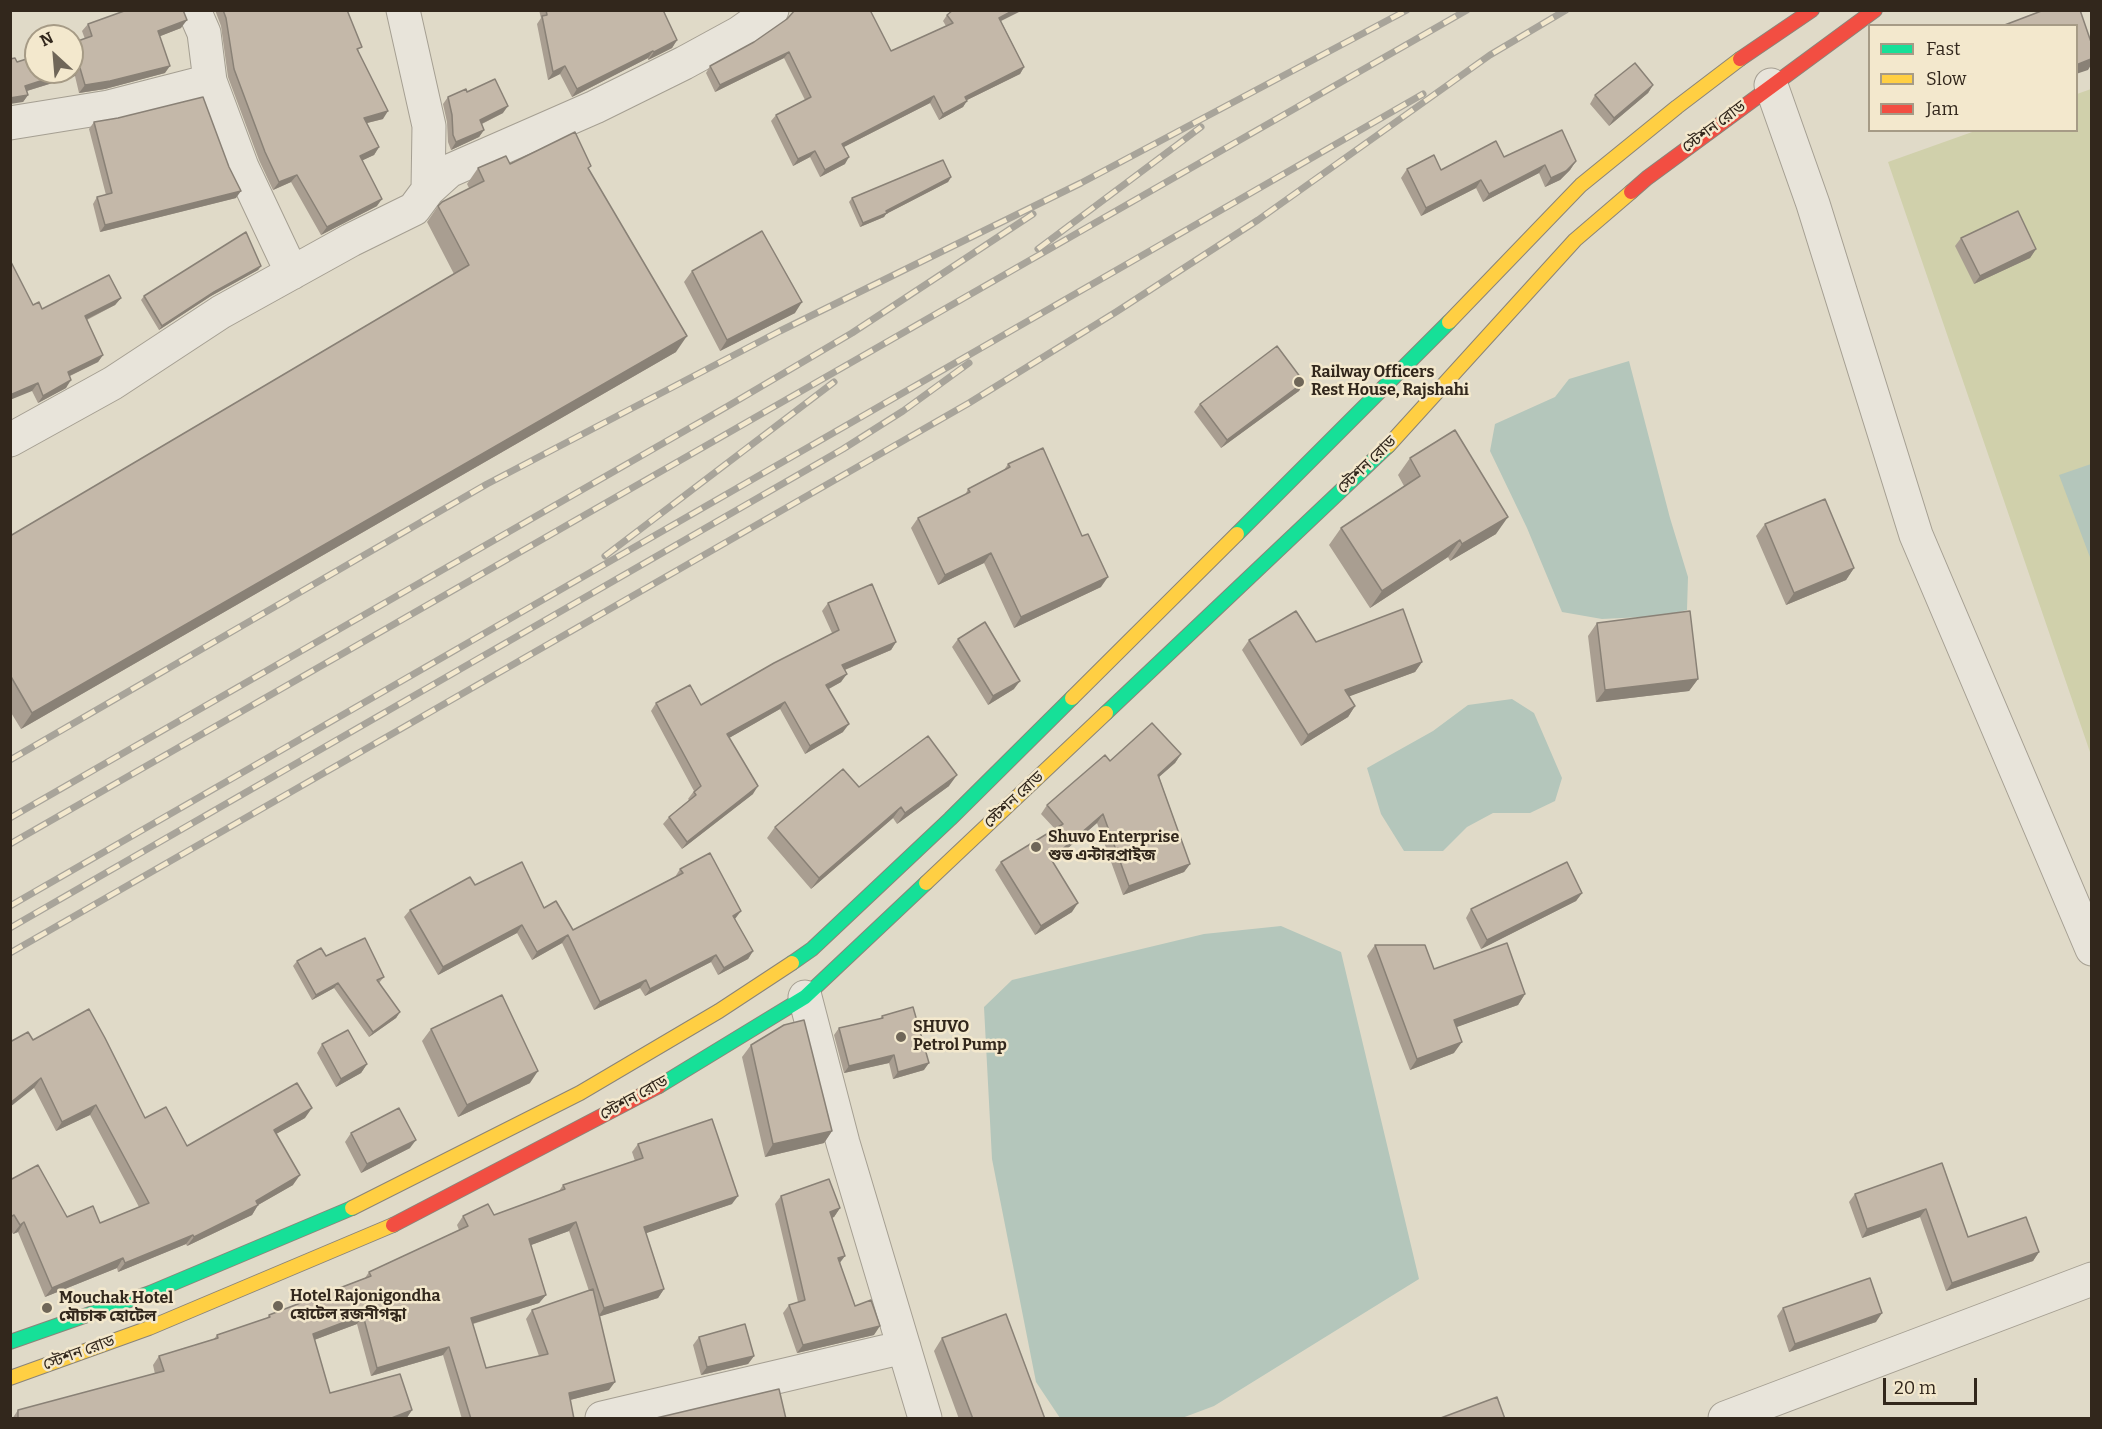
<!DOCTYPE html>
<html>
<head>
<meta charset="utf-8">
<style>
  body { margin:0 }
  #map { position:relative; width:2102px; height:1429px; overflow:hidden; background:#e0dac8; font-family:Bitter,serif }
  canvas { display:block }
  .frame { position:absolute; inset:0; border:12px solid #32271c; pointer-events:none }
  .legend { position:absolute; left:1868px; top:24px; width:210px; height:108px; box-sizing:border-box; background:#f3e8cd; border:2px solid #a69b86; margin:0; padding:8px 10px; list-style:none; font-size:18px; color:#32271c }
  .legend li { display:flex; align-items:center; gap:12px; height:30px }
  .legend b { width:30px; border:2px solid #a69b86 }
  .north { position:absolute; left:24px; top:24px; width:60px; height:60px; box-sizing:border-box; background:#f3e8cd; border:2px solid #a69b86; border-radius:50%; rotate:334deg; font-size:16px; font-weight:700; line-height:24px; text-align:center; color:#32271c }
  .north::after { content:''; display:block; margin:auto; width:21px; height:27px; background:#6f6658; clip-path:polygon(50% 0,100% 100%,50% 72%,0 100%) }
  .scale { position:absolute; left:1883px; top:1378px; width:94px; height:27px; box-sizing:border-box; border:3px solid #32271c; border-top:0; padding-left:8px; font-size:18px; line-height:21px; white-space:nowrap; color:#32271c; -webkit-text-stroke:4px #f3e8cd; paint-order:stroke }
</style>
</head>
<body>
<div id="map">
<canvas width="2102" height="1429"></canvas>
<div class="frame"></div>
<ul class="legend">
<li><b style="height:8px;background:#16e098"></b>Fast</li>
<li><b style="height:8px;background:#ffcf43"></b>Slow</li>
<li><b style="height:8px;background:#f24e42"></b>Jam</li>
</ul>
<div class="north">N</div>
<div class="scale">20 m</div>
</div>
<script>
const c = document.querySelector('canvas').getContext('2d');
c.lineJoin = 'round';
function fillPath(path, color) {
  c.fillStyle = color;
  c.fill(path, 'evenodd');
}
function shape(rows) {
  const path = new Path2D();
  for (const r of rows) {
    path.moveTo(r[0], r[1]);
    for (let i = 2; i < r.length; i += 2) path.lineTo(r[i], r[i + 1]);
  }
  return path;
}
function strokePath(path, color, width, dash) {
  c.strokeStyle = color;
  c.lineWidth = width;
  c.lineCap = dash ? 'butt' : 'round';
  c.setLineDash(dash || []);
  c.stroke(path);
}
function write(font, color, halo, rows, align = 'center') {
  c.font = font + ' Bitter,"Noto Sans Bengali",serif';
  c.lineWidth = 5;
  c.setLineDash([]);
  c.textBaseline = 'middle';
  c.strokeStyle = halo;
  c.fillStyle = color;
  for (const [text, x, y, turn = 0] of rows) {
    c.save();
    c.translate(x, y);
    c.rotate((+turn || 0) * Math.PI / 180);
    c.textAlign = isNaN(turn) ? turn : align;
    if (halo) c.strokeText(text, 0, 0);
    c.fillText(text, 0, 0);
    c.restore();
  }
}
const green = shape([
  [2091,89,2091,755,1888,162,1975,131,2076,130,2077,94]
]);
const water = shape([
  [1629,361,1670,518,1688,577,1687,610,1663,616,1602,619,1562,612,1527,528,1490,451,1495,424,1555,397,1569,379],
  [2091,464,2092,464,2091,560,2059,475],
  [1512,699,1534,713,1562,778,1555,801,1530,813,1493,813,1467,827,1443,851,1404,851,1381,814,1367,768,1433,731,1468,705],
  [1281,926,1341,952,1419,1279,1214,1406,1182,1418,1060,1418,1036,1382,992,1159,984,1007,1012,980,1204,934]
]);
const street = shape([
  [194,10,204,33,210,81,242,167,292,273],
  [403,10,429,126,428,190],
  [1771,85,1813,204,1916,535,2092,949],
  [10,123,109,107,210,81],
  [10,440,113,383,221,312,351,240,414,209,428,190,449,171,595,107,684,63,739,33,772,10],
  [805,997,843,1143,925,1418],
  [602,1418,904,1347],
  [1725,1418,2092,1279]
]);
const fast = shape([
  [1237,534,1449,322],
  [1106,713,1388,446],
  [792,963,812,949,950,819,1072,698],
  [659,1086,805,997,926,883],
  [10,1342,150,1293,352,1208]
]);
const slow = shape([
  [1449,322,1581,185,1677,107,1740,59],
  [1388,446,1575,240,1631,192],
  [1072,698,1237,534],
  [926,883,1106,713],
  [352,1208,580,1093,719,1011,792,963],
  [10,1378,149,1328,393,1225]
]);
const jam = shape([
  [1740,59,1812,10],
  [1631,192,1647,178,1875,10],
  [393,1225,659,1086]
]);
const rail = shape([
  [1038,249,1201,127],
  [605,556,834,382],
  [10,760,487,484,780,331,1081,183,1407,10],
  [10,818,728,406,852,333,1033,214],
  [10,844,1467,10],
  [10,906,1423,94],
  [10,928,843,449,903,411,969,363],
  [10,953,969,403,1116,312,1258,220,1490,55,1566,10]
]);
const wall = shape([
  [215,10,347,10,359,52,383,119,367,123,379,147,374,155,362,160,377,206,321,235,291,182,273,190,259,160,228,77,221,26],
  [539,10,663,10,677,40,672,48,648,60,648,58,572,97,560,74,548,80,537,24,541,18],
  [870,11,891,51,946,26,943,21,947,15,1001,21,1024,67,1020,74,967,100,963,107,939,120,930,103,844,147,845,164,820,177,810,157,793,166,771,121,776,115,805,100,784,58,715,92,706,73,710,66,754,42],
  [88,24,181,28,160,36,165,73,105,89,79,93,75,76,27,91,28,95,23,102,17,62,85,39,82,31],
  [1653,85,1648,93,1609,126,1590,104,1595,95],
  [467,92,503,113,482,124,484,130,479,137,451,150,448,142,447,122,443,104,448,97],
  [94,122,236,198,100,232,93,204,97,197,106,195,89,129],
  [1504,157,1576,161,1570,170,1560,180,1545,187,1539,173,1483,202,1476,188,1421,216,1401,178,1407,169,1441,170],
  [510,164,589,170,676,352,21,729,10,711,10,536,454,274,427,222,438,206,469,188,467,184,478,168],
  [951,177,948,182,886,214,884,217,860,227,849,202,852,198],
  [1961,238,2036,249,2030,258,1974,284,1955,246],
  [261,266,258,270,211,296,159,330,141,300,144,296],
  [692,271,795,313,720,351,684,282],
  [121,298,115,305,87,320,103,355,98,362,70,376,66,388,38,403,32,391,33,305,42,309],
  [1304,382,1299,391,1221,448,1194,412,1200,404],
  [1410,458,1496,534,1450,561,1448,557,1370,608,1329,545,1341,528,1404,486,1398,475],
  [1008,464,1101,587,1014,628,984,563,938,585,911,528,918,518,965,495,968,489,1004,470],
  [1765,524,1854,568,1846,580,1786,605,1756,536],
  [828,603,896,642,891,650,845,670,841,682,829,689,843,732,805,754,780,709,729,738,753,794,682,849,663,824,669,817,689,800,688,799,694,791,651,711,656,703,701,705,832,633,822,611],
  [1597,623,1698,679,1689,691,1596,702,1588,636],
  [958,639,1014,689,988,705,952,647],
  [1249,640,1316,642,1422,662,1415,672,1349,696,1355,706,1348,717,1301,746,1242,650],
  [1181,754,1175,763,1159,777,1190,864,1184,872,1123,895,1097,823,1053,861,1072,912,1035,935,995,870,1001,862,1055,829,1041,814,1047,805,1110,761],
  [949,786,897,824,893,818,811,889,767,838,775,827,859,787],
  [680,869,735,919,753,951,748,959,718,975,711,962,645,996,640,988,594,1010,562,943,532,960,517,933,438,975,404,917,410,910,475,885,544,908,573,930,675,877],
  [1582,893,1576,901,1481,949,1466,918,1471,909],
  [1375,945,1434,969,1525,994,1518,1005,1456,1027,1454,1053,1410,1070,1367,956],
  [326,956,384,977,379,983,400,1012,396,1018,369,1037,334,988,312,1000,293,966,297,961],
  [882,1016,924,1070,893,1079,889,1063,844,1073,834,1035,839,1028,880,1019],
  [431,1029,530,1083,458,1117,422,1041],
  [33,1040,187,1146,305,1118,276,1134,293,1185,258,1205,252,1215,187,1246,186,1244,118,1272,117,1268,45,1297,18,1232,13,1234,10,1229,10,1180,67,1217,100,1223,139,1207,90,1115,56,1131,34,1088],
  [322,1044,367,1064,361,1073,336,1087,317,1053],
  [751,1045,832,1131,824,1143,765,1157,742,1057],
  [351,1133,410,1148,361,1173,345,1142],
  [638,1144,732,1204,646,1233,664,1289,658,1298,600,1316,609,1390,570,1400,574,1419,462,1419,443,1355,371,1376,357,1324,314,1340,330,1393,412,1410,406,1419,12,1419,18,1410,155,1374,153,1365,159,1356,214,1339,217,1335,267,1318,269,1315,365,1278,369,1272,459,1230,457,1225,463,1216,494,1215,559,1191,563,1185,635,1161,632,1152],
  [569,1231,589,1291,532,1310,526,1319,539,1356,486,1368,473,1324,539,1303,546,1295,531,1245],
  [1942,1163,1968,1237,2039,1252,2033,1261,1946,1291,1920,1217,1862,1238,1849,1202,1855,1194],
  [781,1196,840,1208,834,1217,832,1218,840,1263,855,1306,874,1335,797,1353,783,1313,789,1305,798,1302,775,1204],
  [1783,1308,1876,1322,1789,1352,1777,1316],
  [699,1337,754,1356,748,1364,701,1375,693,1345],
  [942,1338,1045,1419,959,1419,934,1351]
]);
const shadedWall = shape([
  [1014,10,1023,10,995,24,999,18],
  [187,20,181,28,153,39,158,31],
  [677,40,672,48,648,60,654,52],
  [653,51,648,58,572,97,577,89],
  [789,52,784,58,715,92,720,85],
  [2091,59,2091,65,2088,70,2076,74,2076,65],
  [170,66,165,73,105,89,79,93,85,85],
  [565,66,560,74,548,80,553,72],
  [1024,67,1020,74,961,103,965,97],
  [80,68,75,76,20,93,25,86,68,72,72,72,72,71],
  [1653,85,1648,93,1609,126,1614,118],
  [28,95,23,102,10,104,10,98],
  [934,96,930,103,838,150,842,144],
  [967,101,963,107,939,120,943,114],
  [508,106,503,113,475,127,480,120],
  [388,111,383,119,359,125,364,118],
  [484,130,479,137,451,150,456,142],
  [379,147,374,155,355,164,360,156],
  [815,151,810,157,793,166,798,159],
  [849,157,845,164,820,177,825,170],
  [1576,161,1570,170,1560,180,1545,187,1551,178],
  [1545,165,1539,173,1483,202,1489,194],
  [297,175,291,182,273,190,279,182],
  [951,177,948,182,886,214,884,217,860,227,863,223],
  [1481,180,1476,188,1421,216,1426,208],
  [241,191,236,198,100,232,105,225],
  [382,199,377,206,321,235,327,227],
  [2036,249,2030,258,1974,284,1980,276],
  [261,266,258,270,211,296,159,330,162,326,214,292],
  [121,298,115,305,79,323,85,316],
  [802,302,795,313,720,351,727,340],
  [687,336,676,352,21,729,32,713],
  [103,355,98,362,63,379,68,372],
  [71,380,66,388,38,403,43,396],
  [1304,382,1299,391,1221,448,1227,440],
  [38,383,32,391,10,400,10,395],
  [1508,517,1496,534,1450,561,1462,544],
  [1460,540,1448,557,1370,608,1382,591],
  [991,553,984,563,938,585,945,575],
  [1854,568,1846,580,1786,605,1794,593],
  [1108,577,1101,587,1014,628,1021,617],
  [896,642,891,650,837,673,842,665],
  [1422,662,1415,672,1337,701,1345,690],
  [847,674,841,682,821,693,826,685],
  [1698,679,1689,691,1596,702,1605,690],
  [1020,681,1014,689,988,705,993,696],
  [785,702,780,709,722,742,727,734],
  [1355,706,1348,717,1301,746,1308,735],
  [849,724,843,732,805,754,810,746],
  [1181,754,1175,763,1152,783,1158,775],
  [957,775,949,786,897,824,905,813],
  [758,786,753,794,682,849,687,842],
  [901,807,893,818,811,889,819,878],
  [1103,814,1097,823,1045,868,1051,859],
  [1190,864,1184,872,1123,895,1129,886],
  [1582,893,1576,901,1481,949,1487,940],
  [1078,903,1072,912,1035,935,1041,926],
  [741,911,735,919,728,923,733,916],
  [522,925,517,933,438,975,443,967],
  [568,935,562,943,532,960,537,952],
  [753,951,748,959,718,975,724,968],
  [716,955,711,962,645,996,650,989],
  [646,980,640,988,594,1010,600,1002],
  [338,983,334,988,312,1000,316,995],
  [1525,994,1518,1005,1446,1031,1454,1020],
  [400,1012,396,1018,369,1037,373,1032],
  [1462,1042,1454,1053,1410,1070,1417,1059],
  [894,1055,889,1063,844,1073,849,1066],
  [929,1063,924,1070,893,1079,898,1072],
  [367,1064,361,1073,336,1087,341,1079],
  [538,1071,530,1083,458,1117,467,1105],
  [41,1078,34,1088,10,1107,10,1103],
  [96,1105,90,1115,56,1131,62,1122],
  [312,1108,305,1118,267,1139,274,1130],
  [832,1131,824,1143,765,1157,773,1144],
  [416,1140,410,1148,361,1173,367,1164],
  [300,1175,293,1185,258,1205,252,1215,187,1246,194,1237],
  [738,1196,732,1204,638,1236,644,1227],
  [840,1208,834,1217,824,1220,830,1212],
  [1926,1209,1920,1217,1862,1238,1867,1229],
  [24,1222,18,1232,13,1234,20,1225],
  [576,1222,569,1231,523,1248,529,1239],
  [193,1235,186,1244,118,1272,125,1263],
  [2039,1252,2033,1261,1946,1291,1952,1283],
  [845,1256,839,1264,838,1258],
  [123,1258,117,1268,45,1297,52,1288],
  [664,1289,658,1298,598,1317,604,1308],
  [546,1295,539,1303,465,1326,471,1318],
  [1882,1313,1876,1322,1789,1352,1795,1344],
  [363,1315,357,1324,306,1343,313,1334],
  [880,1326,874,1335,797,1353,803,1345],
  [449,1347,443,1355,371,1376,377,1368],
  [754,1356,748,1364,701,1375,707,1367],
  [615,1382,609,1390,562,1402,569,1393],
  [412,1410,406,1419,389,1419]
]);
const building = shape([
  [127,10,183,10,187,20,158,31,170,66,110,81,85,85,80,68,72,71,72,43,92,36,88,24,127,10],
  [223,10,347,10,362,47,357,49,388,111,364,118,379,147,360,156,382,199,327,227,297,175,279,182,265,152,234,69,226,18,223,10],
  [546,10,663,10,677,40,654,52,653,51,577,89,565,66,553,72,542,16,547,15,546,10],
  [795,10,870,10,891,51,953,23,947,15,953,10,1014,10,999,18,1024,67,965,97,967,101,943,114,934,96,842,144,849,157,825,170,815,151,798,159,776,115,811,97,789,52,720,85,710,66,754,42,787,19,795,10],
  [2044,10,2080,10,2091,42,2091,59,2076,65,2076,26,2002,26,2044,10],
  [36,56,36,72,68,72,25,86,28,95,10,98,10,59,15,58,17,62,36,56],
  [1635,63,1653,85,1614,118,1595,95,1635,63],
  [495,79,508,106,480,120,484,130,456,142,453,135,452,115,448,97,466,89,467,92,495,79],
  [203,97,229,167,241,191,105,225,97,197,112,193,94,122,118,118,203,97],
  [1562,130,1576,161,1566,171,1551,178,1545,165,1489,194,1481,180,1426,208,1407,169,1434,155,1441,170,1496,141,1504,157,1562,130],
  [575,132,591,166,588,168,687,336,32,713,10,675,10,536,469,265,438,206,442,202,484,181,478,168,506,156,510,164,575,132],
  [943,160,951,177,886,211,887,213,863,223,852,198,943,160],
  [2018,211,2036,249,1980,276,1961,238,2018,211],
  [762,231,802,302,727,340,692,271,762,231],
  [246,232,261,266,214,292,162,326,144,296,246,232],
  [10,260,33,305,39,302,42,309,109,275,121,298,85,316,103,355,68,372,71,380,43,396,38,383,10,395,10,260],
  [1277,346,1304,382,1227,440,1200,404,1277,346],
  [1455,430,1508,517,1462,544,1460,540,1382,591,1341,528,1420,476,1410,458,1455,430],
  [1043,448,1082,536,1088,534,1108,577,1021,617,991,553,945,575,918,518,970,492,968,489,1010,467,1008,464,1043,448],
  [1825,499,1854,568,1794,593,1765,524,1825,499],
  [872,584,896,642,842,665,847,674,826,685,849,724,810,746,785,702,727,734,758,786,687,842,669,817,696,795,694,792,701,786,656,703,690,685,701,705,774,663,839,630,828,603,872,584],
  [1403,609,1422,662,1345,690,1355,706,1308,735,1249,640,1296,611,1316,642,1403,609],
  [1690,611,1698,679,1605,690,1597,623,1690,611],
  [985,622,1020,681,993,696,958,639,985,622],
  [1152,723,1181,754,1158,775,1190,864,1129,886,1103,814,1051,859,1078,903,1041,926,1001,862,1063,824,1047,805,1105,755,1110,761,1152,723],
  [928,736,957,775,905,813,901,807,819,878,775,827,843,769,859,787,928,736],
  [710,853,741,911,733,916,753,951,724,968,716,955,650,989,646,980,600,1002,568,935,537,952,522,925,443,967,410,910,470,877,475,885,522,862,544,908,556,901,573,930,683,873,680,869,710,853],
  [1567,862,1582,893,1487,940,1471,909,1567,862],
  [365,938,384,977,377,980,400,1012,373,1032,338,983,316,995,297,961,321,948,326,956,365,938],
  [1507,943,1525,994,1454,1020,1462,1042,1417,1059,1375,945,1425,945,1434,969,1507,943],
  [502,995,538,1071,467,1105,431,1029,502,995],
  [913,1007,929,1063,898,1072,894,1055,849,1066,839,1028,883,1018,882,1016,913,1007],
  [89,1009,105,1038,145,1118,166,1107,187,1146,297,1083,312,1108,274,1130,300,1175,256,1201,258,1205,194,1237,193,1235,125,1263,123,1258,52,1288,24,1222,20,1225,14,1215,10,1217,10,1180,38,1165,67,1217,93,1206,100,1223,149,1203,96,1105,62,1122,41,1078,10,1103,10,1042,28,1032,33,1040,89,1009],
  [804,1020,832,1131,773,1144,751,1045,784,1025,804,1020],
  [348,1030,367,1064,341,1079,322,1044,348,1030],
  [399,1108,416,1140,367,1164,351,1133,399,1108],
  [712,1119,738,1196,644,1227,664,1289,604,1308,576,1222,529,1239,546,1295,471,1318,486,1368,548,1354,532,1310,593,1289,615,1382,569,1393,574,1419,471,1419,449,1347,377,1368,363,1315,313,1334,330,1393,400,1374,412,1410,389,1419,18,1419,18,1410,164,1371,159,1356,218,1338,217,1335,270,1317,269,1315,371,1276,369,1272,468,1226,463,1216,488,1204,494,1215,565,1189,563,1185,643,1158,638,1144,712,1119],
  [1942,1163,1968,1237,2026,1217,2039,1252,1952,1283,1926,1209,1867,1229,1855,1194,1942,1163],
  [829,1179,840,1208,830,1212,845,1256,838,1258,855,1306,871,1300,880,1326,803,1345,789,1305,805,1300,781,1196,829,1179],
  [1870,1278,1882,1313,1795,1344,1783,1308,1870,1278],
  [1006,1314,1045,1419,973,1419,942,1338,1006,1314],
  [745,1324,754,1356,707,1367,699,1337,745,1324],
  [779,1389,786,1419,652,1419,779,1389],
  [1497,1397,1505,1419,1438,1419,1497,1397]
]);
const markers = [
  [1299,382,6,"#6f6658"],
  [1036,847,6,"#6f6658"],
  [901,1037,6,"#6f6658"],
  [278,1306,6,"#6f6658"],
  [47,1308,6,"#6f6658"]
];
const streetNames = [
  ["স্টেশন রোড",1714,127,-37],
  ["স্টেশন রোড",1367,465,-44],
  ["স্টেশন রোড",1014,800,-43],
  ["স্টেশন রোড",634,1098,-29],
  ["স্টেশন রোড",79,1353,-20]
];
const poiNames = [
  ["Railway Officers",1311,373],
  ["Rest House, Rajshahi",1311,391],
  ["Shuvo Enterprise",1048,838],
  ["শুভ এন্টারপ্রাইজ",1048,856],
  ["SHUVO",913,1028],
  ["Petrol Pump",913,1046],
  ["Hotel Rajonigondha",290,1297],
  ["হোটেল রজনীগন্ধা",290,1315],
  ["Mouchak Hotel",59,1299],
  ["মৌচাক হোটেল",59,1317]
];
fillPath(green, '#d0d0ab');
fillPath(water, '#b4c6bb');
strokePath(street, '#a59f92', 35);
strokePath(fast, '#8a8479', 16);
strokePath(slow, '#8a8479', 16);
strokePath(jam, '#8a8479', 16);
strokePath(street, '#e8e4da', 33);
strokePath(fast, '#16e098', 14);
strokePath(slow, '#ffcf43', 14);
strokePath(jam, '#f24e42', 14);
strokePath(rail, '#a8a49a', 7);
strokePath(rail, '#f3e8cd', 4.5, [14]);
fillPath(wall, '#a99e91');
fillPath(shadedWall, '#898176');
fillPath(building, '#c4b8a9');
strokePath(building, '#898176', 1.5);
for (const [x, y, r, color] of markers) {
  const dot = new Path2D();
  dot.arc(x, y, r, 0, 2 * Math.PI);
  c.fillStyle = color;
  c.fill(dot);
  strokePath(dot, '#f3e8cd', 2);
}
write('16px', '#32271c', '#f3e8cd', streetNames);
write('bold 16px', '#32271c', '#f3e8cd', poiNames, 'left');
</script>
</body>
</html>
